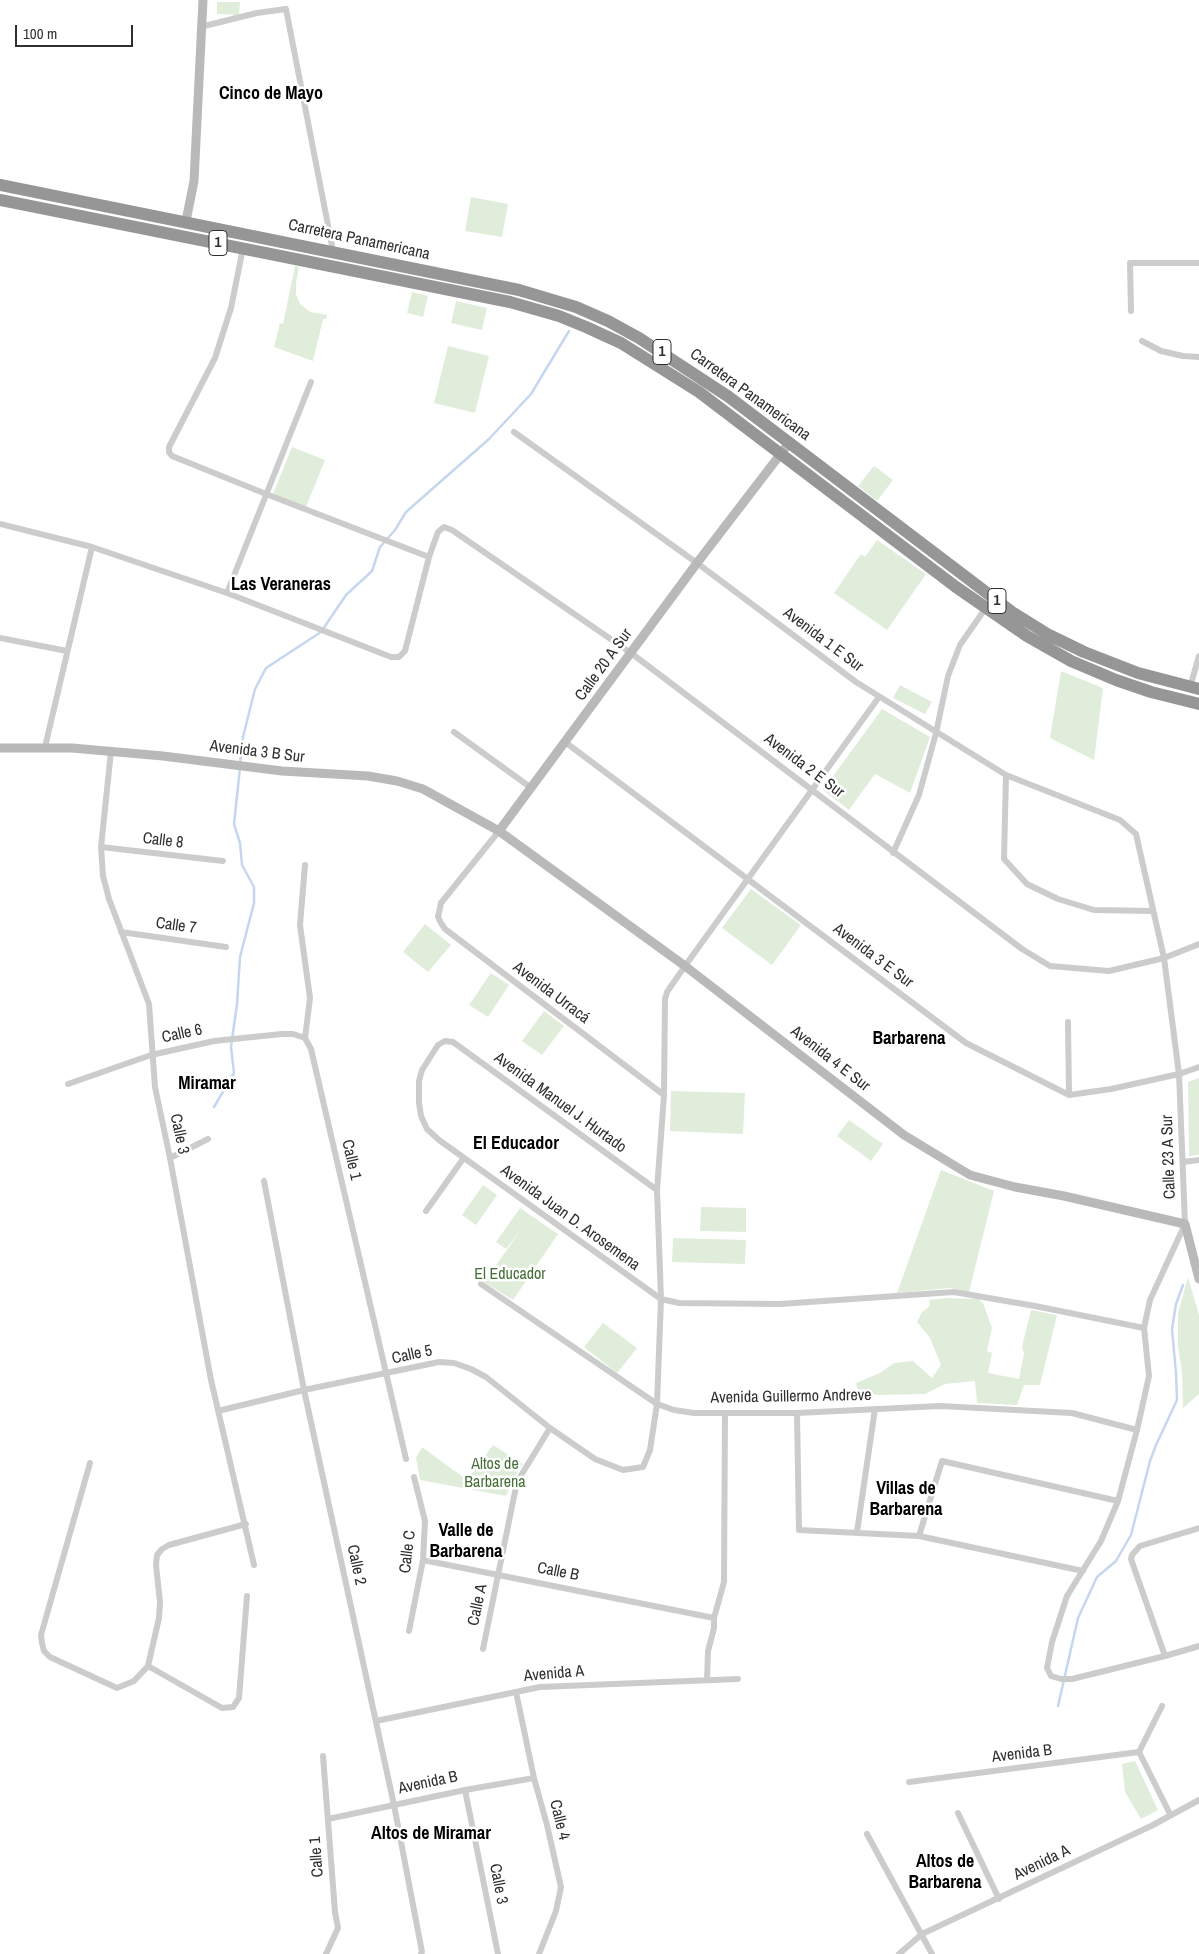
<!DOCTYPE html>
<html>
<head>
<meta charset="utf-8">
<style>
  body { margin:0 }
  #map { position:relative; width:1199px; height:1954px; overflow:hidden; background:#fff; font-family:"Archivo Narrow",sans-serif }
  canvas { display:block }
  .scale { position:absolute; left:15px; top:25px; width:118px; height:22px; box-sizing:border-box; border:2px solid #2f2f2f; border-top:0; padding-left:6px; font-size:15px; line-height:18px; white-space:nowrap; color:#2f2f2f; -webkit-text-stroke:4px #fff; paint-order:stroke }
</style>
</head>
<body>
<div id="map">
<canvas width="1199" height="1954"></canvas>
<div class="scale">100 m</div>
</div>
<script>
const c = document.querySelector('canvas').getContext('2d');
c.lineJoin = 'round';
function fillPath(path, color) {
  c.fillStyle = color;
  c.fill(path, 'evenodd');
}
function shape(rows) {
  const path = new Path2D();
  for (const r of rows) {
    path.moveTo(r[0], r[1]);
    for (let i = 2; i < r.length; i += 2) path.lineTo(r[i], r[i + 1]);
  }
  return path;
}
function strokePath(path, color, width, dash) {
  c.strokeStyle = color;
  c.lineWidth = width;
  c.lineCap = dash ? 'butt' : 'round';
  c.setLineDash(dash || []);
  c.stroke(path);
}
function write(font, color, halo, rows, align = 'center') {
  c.font = font + ' "Archivo Narrow",sans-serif';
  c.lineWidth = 5;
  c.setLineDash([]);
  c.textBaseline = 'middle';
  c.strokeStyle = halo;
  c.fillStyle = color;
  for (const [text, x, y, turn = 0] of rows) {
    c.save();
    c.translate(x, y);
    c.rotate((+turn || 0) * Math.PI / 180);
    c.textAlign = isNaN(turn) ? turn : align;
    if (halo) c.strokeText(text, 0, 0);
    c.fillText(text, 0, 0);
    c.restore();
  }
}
const green = shape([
  [217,2,240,2,239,15,217,14],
  [471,197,508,204,502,237,465,231],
  [295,266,299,267,296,283,296,294,300,304,310,312,327,315,326,319,323,319,313,361,274,347,280,323,283,324],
  [412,292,428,296,423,317,407,313],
  [456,301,487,308,482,330,451,323],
  [448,346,489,356,475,413,434,403],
  [292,447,325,460,306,507,273,494],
  [874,466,893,480,877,501,858,486],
  [877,540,926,574,887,630,834,593,861,554,865,557],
  [1061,671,1103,688,1094,760,1050,738],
  [900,685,932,702,925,714,893,698],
  [882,709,930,737,910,793,875,774,849,810,823,790],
  [751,889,801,925,772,965,722,928],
  [425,924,451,945,428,972,403,952],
  [491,973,509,985,488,1017,469,1005],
  [544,1011,564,1026,542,1055,522,1041],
  [1199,1078,1199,1155,1189,1156,1188,1082],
  [671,1091,745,1093,743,1134,670,1131],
  [849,1120,883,1144,871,1161,837,1136],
  [941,1170,994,1191,969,1292,950,1288,897,1293],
  [483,1185,497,1195,476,1225,462,1215],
  [701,1207,746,1208,746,1232,700,1231],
  [520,1208,558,1234,513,1300,484,1282,521,1230,506,1249,496,1242],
  [673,1238,746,1240,745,1264,672,1262],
  [1188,1277,1199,1315,1199,1394,1183,1408,1182,1372,1178,1347,1178,1314],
  [948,1298,978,1299,983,1303,992,1328,987,1351,992,1353,988,1373,1019,1379,1024,1354,1022,1347,1031,1310,1057,1315,1040,1385,1024,1385,1017,1405,977,1403,975,1381,945,1384,925,1394,879,1395,858,1392,856,1383,880,1373,894,1363,913,1361,932,1378,941,1365,930,1338,917,1322,922,1312,930,1306,929,1300],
  [603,1323,637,1348,617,1373,584,1347],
  [493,1445,523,1464,514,1478,506,1496,420,1480,416,1458,422,1447,467,1480],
  [1135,1761,1158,1810,1141,1819,1125,1792,1122,1764]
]);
const stream = shape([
  [240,763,243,737,255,689,266,668,321,632,346,595,372,571,380,547,395,530,406,512,489,439,531,394,569,331],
  [214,1107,234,1073,231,1047,237,1004,240,957,254,903,254,887,242,865,240,843,234,824,240,768],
  [1058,1706,1078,1618,1097,1577,1116,1561,1131,1535,1150,1461,1156,1445,1177,1400,1176,1373,1172,1329,1176,1304,1183,1285]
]);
const street = shape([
  [200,27,257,13,286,9,333,251],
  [243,248,231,308,215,358,169,447,169,452,172,456,266,494,429,557],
  [1131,311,1130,263,1199,263],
  [1142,341,1161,351,1183,356,1199,357],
  [514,432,697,563,856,682,1006,775,1120,820,1136,834,1164,958,1179,1074,1185,1224,1150,1300,1144,1328,1149,1376,1137,1430,1118,1501,1101,1541,1067,1596,1052,1642,1047,1668,1051,1676,1061,1679,1072,1679,1165,1656,1199,1646],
  [0,524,92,547,227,593,391,657,399,657,405,651,429,557,438,532,444,527,452,530,631,653,1022,949,1050,966,1109,971,1164,958,1199,944],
  [227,593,311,382],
  [0,638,67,651],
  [1190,687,1199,656],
  [454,732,530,787],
  [565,742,966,1043,1069,1095,1111,1089,1179,1074,1199,1067],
  [45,747,92,547],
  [111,751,101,847,103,876,109,899,149,1004,155,1087,170,1158,211,1380,254,1565],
  [1006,775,1004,859,1027,884,1058,899,1094,910,1153,911],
  [499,831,441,903,438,917,441,923,445,929,664,1095],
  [101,847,223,861],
  [893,853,919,795,936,733,948,676,960,645,985,609],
  [305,865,300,925,310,998,305,1038,311,1049,406,1459],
  [121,932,226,947],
  [1068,1022,1069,1095],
  [68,1084,151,1055,214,1041,282,1034,293,1034,305,1038],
  [170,1158,208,1139],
  [1183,1162,1199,1160],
  [264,1181,304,1390,394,1805,422,1952,421,1954],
  [657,1190,453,1042,445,1041,438,1045,422,1070,419,1081,419,1103,421,1116,427,1129,439,1140,661,1299,679,1303,780,1304,954,1292,1035,1306,1144,1328],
  [426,1211,463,1159],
  [481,1284,657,1404,674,1410,694,1413,797,1413,940,1406,1072,1413,1137,1430],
  [218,1411,304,1390,439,1362,454,1363,471,1369,486,1377,550,1428,595,1459,623,1470,643,1467,650,1450,657,1404,661,1299,657,1190,664,1095,665,999,667,992,685,966,879,697],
  [797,1413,799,1530,919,1536,1083,1571],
  [90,1463,41,1635,42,1643,44,1651,50,1657,117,1688,134,1681,148,1666,159,1618,160,1602,156,1565,157,1555,162,1549,169,1545,246,1524],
  [857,1532,875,1409],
  [919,1536,942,1461,1118,1501],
  [423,1560,714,1618],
  [409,1631,423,1560,425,1521,414,1477],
  [483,1649,517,1482,550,1428],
  [1165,1656,1131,1559,1132,1555,1140,1546,1199,1528],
  [148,1666,222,1708,233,1707,239,1698,247,1596],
  [707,1680,708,1651,714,1628,714,1618,724,1582,725,1413],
  [516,1692,534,1778,547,1825,561,1887,556,1911,539,1954],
  [376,1721,540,1687,738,1679],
  [1139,1752,1170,1814],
  [323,1756,335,1912,338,1928,326,1954],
  [909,1782,1139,1752,1162,1706],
  [465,1790,498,1954],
  [958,1813,999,1899],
  [328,1819,465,1790,534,1778],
  [867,1834,932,1954],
  [899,1954,922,1934,1153,1825,1199,1800]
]);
const secondary = shape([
  [186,221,194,181,203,0],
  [0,748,72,748,163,756,282,771,368,776,397,781,423,789,499,831,685,966,904,1135,970,1175,1015,1187,1064,1196,1185,1224,1199,1279],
  [499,831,697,563,789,443]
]);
const highway = shape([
  [0,185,519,290,576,307,608,321,639,338,729,397,1012,612,1049,635,1084,652,1138,673,1199,689],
  [0,200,510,302,559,316,586,327,621,343,699,392,956,587,1027,636,1071,661,1116,680,1151,692,1199,704]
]);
const shields = [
  [218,243,18],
  [662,352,18],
  [997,601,18]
];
const shieldNames = [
  ["1",218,243],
  ["1",662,352],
  ["1",997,601]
];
const streetNames = [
  ["Carretera Panamericana",359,240,12],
  ["Carretera Panamericana",750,395,36],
  ["Avenida 1 E Sur",823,640,37],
  ["Calle 20 A Sur",604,665,-54],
  ["Avenida 3 B Sur",257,752,7],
  ["Avenida 2 E Sur",804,766,37],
  ["Calle 8",163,841,7],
  ["Calle 7",176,926,8],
  ["Avenida 3 E Sur",873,956,37],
  ["Avenida Urracá",551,993,37],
  ["Calle 6",182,1034,-12],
  ["Avenida 4 E Sur",830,1059,38],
  ["Avenida Manuel J. Hurtado",560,1103,36],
  ["Calle 3",179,1134,78],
  ["Calle 23 A Sur",1169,1157,-92],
  ["Calle 1",351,1160,77],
  ["Avenida Juan D. Arosemena",570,1218,36],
  ["Calle 5",412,1355,-12],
  ["Avenida Guillermo Andreve",791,1397,-1],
  ["Calle C",408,1552,-83],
  ["Calle 2",356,1565,78],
  ["Calle B",558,1572,11],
  ["Calle A",478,1605,-78],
  ["Avenida A",554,1674,-5],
  ["Avenida B",1022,1754,-7],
  ["Avenida B",428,1783,-12],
  ["Calle 4",559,1820,76],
  ["Calle 1",317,1857,-94],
  ["Avenida A",1042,1863,-26],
  ["Calle 3",498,1884,79]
];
const parkNames = [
  ["El Educador",510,1275],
  ["Altos de",495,1465],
  ["Barbarena",495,1483]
];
const neighbourhoodNames = [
  ["Cinco de Mayo",271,94],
  ["Las Veraneras",281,585],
  ["Barbarena",909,1039],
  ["Miramar",207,1084],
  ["El Educador",516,1144],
  ["Villas de",906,1489],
  ["Barbarena",906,1510],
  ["Valle de",466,1531],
  ["Barbarena",466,1552],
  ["Altos de Miramar",431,1834],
  ["Altos de",945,1862],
  ["Barbarena",945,1883]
];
fillPath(green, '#e1eddb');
strokePath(stream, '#c5d7ef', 2.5);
strokePath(street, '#ccc', 6);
strokePath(secondary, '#b9b9b9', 9);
strokePath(highway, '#969696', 12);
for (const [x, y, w] of shields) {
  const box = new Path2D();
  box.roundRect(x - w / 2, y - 12.5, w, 25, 4);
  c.fillStyle = '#fff';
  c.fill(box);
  strokePath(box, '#2f2f2f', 1);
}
write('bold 15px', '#2f2f2f', null, shieldNames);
write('16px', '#2f2f2f', '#fff', streetNames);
write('16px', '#466f37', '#fff', parkNames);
write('bold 18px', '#000', '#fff', neighbourhoodNames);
</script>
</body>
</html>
